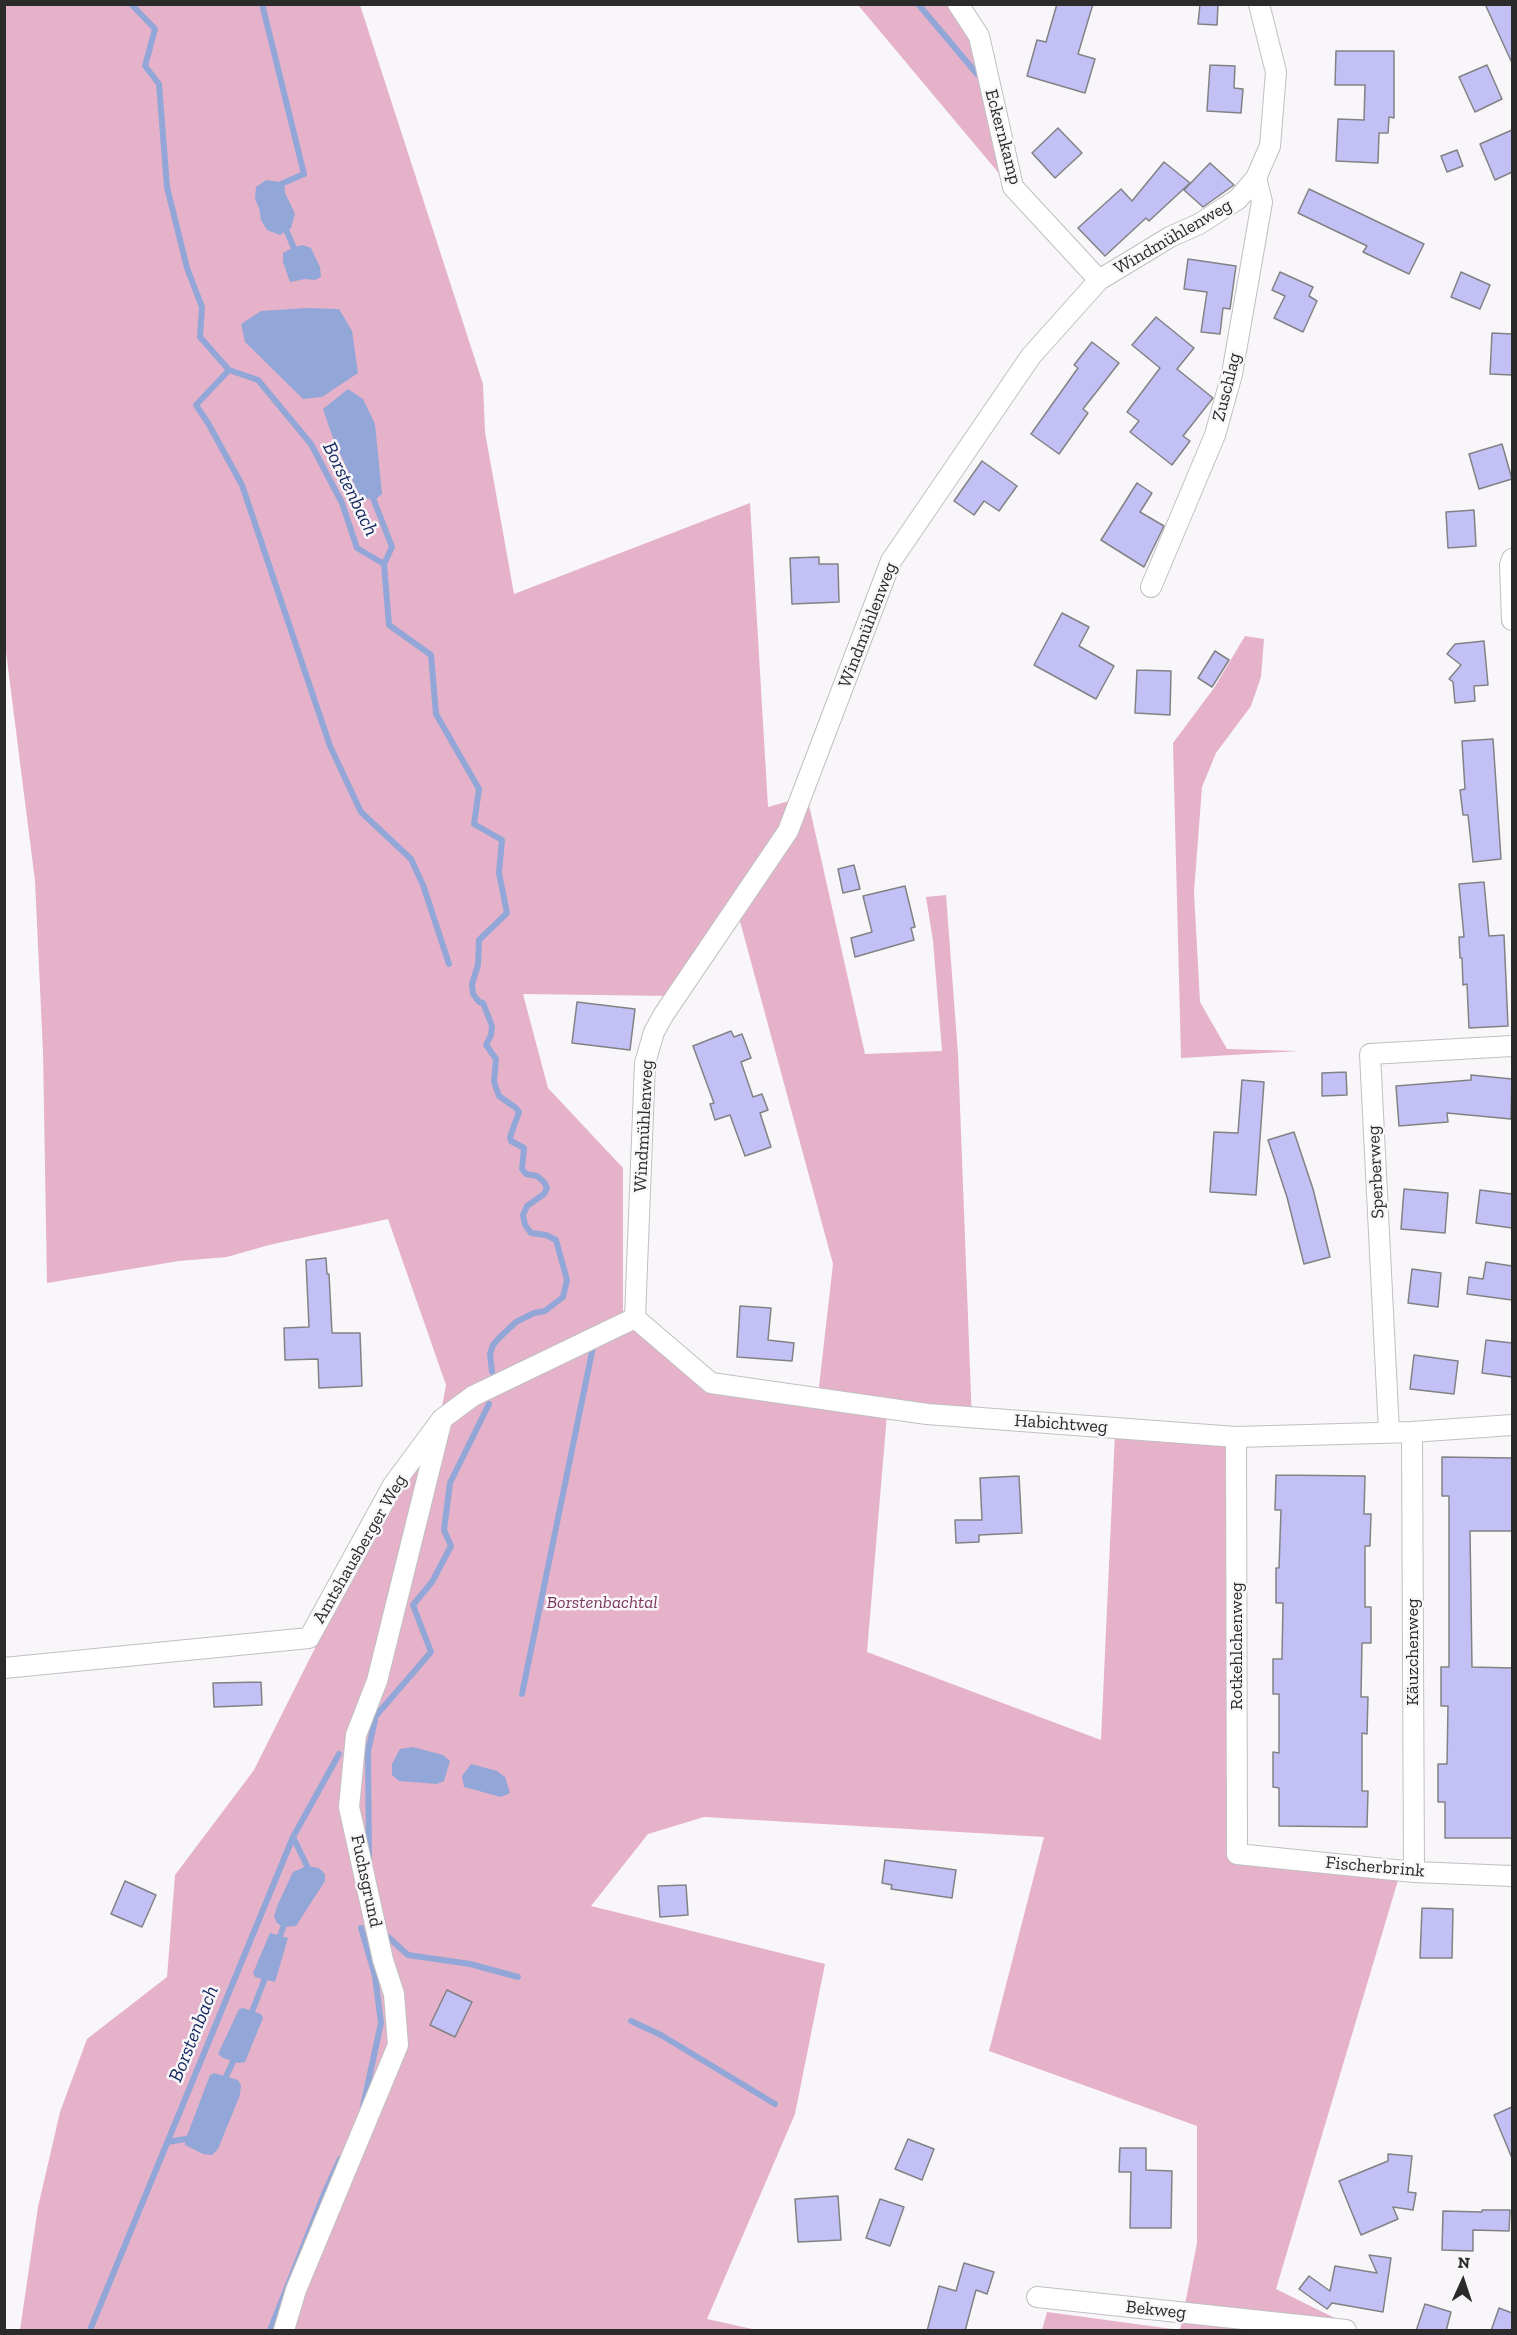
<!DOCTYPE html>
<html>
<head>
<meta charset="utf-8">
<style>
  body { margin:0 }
  #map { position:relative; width:1517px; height:2335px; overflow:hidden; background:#f8f6f9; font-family:"Zilla Slab",serif }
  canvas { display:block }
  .frame { position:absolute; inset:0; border:6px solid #2c2b2c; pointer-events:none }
  .north { position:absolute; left:1433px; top:2251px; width:60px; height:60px; -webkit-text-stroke:4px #f8f6f9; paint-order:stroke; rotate:3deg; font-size:16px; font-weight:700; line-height:24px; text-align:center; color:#2c2b2c }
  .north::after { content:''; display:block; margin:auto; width:21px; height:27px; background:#2c2b2c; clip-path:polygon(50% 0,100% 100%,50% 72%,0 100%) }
</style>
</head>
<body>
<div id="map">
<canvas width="1517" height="2335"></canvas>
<div class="frame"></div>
<div class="north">N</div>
</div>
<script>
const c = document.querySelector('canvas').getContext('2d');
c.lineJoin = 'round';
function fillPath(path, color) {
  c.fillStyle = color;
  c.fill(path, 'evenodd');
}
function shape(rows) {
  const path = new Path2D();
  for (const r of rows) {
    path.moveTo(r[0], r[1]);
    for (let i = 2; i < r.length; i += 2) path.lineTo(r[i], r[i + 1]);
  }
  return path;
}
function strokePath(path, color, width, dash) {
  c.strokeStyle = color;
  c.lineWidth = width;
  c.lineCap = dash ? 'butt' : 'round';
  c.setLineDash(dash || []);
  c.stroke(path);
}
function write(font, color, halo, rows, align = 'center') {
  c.font = font + ' "Zilla Slab",serif';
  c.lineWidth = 5;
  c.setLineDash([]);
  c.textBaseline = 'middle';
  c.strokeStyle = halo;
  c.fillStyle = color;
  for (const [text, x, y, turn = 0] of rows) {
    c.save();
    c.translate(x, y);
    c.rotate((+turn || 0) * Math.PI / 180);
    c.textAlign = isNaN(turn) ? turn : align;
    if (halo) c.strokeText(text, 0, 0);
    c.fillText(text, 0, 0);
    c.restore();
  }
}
const green = shape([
  [4,5,360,5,483,384,485,432,514,594,750,503,768,807,807,796,865,1054,942,1051,933,941,926,897,946,895,958,1054,972,1422,887,1414,867,1652,1101,1740,1115,1433,1225,1443,1230,1856,1399,1877,1276,2289,1359,2330,1042,2330,1047,2312,1180,2330,1197,2243,1197,2126,989,2051,1044,1837,704,1817,648,1834,591,1906,825,1964,795,2114,707,2319,757,2330,20,2330,38,2207,60,2112,87,2039,167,1977,175,1875,254,1770,392,1494,438,1428,446,1385,388,1219,269,1245,227,1257,179,1261,47,1283,43,1053,35,881,4,636],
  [735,903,833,1264,817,1404,706,1393,623,1316,623,1168,548,1088,523,994,672,996],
  [858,5,952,5,979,42,1007,183],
  [1245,636,1264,639,1261,677,1251,706,1216,753,1202,787,1194,892,1200,1002,1227,1049,1299,1051,1181,1058,1173,743,1214,688]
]);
const water = shape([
  [266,180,280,182,295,214,291,228,280,235,267,230,261,220,259,208,255,199,256,187],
  [303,245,311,248,320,267,321,277,315,280,305,279,290,282,283,262,283,253,294,247],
  [307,308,339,309,352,331,358,373,322,397,303,399,245,342,241,324,261,311],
  [348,389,363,399,375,424,382,494,375,500,360,497,333,438,323,409],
  [413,1747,443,1755,450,1761,444,1781,437,1784,399,1781,392,1775,392,1764,400,1749],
  [471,1764,497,1771,505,1777,510,1793,501,1797,464,1787,462,1776],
  [307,1866,319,1868,325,1874,325,1881,296,1926,283,1927,277,1923,274,1916,278,1904,293,1872],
  [270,1933,288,1938,275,1982,255,1977,253,1973],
  [243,2008,261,2014,263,2018,245,2062,239,2063,223,2058,218,2054,239,2009],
  [214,2073,238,2080,241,2085,240,2095,218,2149,212,2155,203,2154,185,2145,185,2141,210,2075]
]);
const stream = shape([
  [131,4,155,29,145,66,159,84,167,187,187,268,202,307,200,337,229,370,258,380,311,444,342,503,357,548,384,564,389,625,431,655,436,714,479,789,474,824,502,840,499,873,507,913,479,940,478,965,472,984,473,994,479,1002,483,1003,492,1026,491,1035,486,1045,496,1059,494,1082,499,1096,516,1108,519,1112,510,1137,511,1141,524,1148,522,1169,526,1174,537,1176,544,1182,547,1188,544,1194,527,1206,523,1215,525,1225,531,1233,546,1235,556,1240,567,1280,563,1297,545,1311,534,1313,516,1322,498,1339,493,1345,490,1354,492,1372],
  [262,4,304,174,281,184,282,190],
  [918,4,977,74],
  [285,227,296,253],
  [229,370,196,405,208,423,242,485,330,746,361,812,411,859,423,885,449,964],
  [371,493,392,547,384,564],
  [522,1694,593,1347],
  [367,1726,431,1652,413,1605,432,1582,451,1546,444,1530,450,1483,489,1404],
  [293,1837,307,1866,304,1874],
  [369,1859,368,1751,375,1720],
  [361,1928,375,1976,381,2023,363,2106],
  [387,1936,408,1955,470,1964,518,1977],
  [278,1941,286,1920],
  [250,2017,267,1973],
  [631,2021,661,2035,775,2104],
  [224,2081,236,2055],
  [168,2142,191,2138],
  [90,2330,293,1837,339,1754],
  [270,2330,324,2194,340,2159]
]);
const building = shape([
  [1057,4,1093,4,1078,54,1095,59,1085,93,1027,76,1037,40,1046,42,1057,4],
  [1200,4,1218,4,1217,25,1198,24,1200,4],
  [1485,4,1512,4,1512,63,1485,4],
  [1336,51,1394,51,1394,118,1389,117,1388,133,1379,133,1378,163,1336,161,1338,119,1364,120,1365,85,1335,85,1336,51],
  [1210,65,1235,66,1234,88,1243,89,1241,113,1207,111,1210,65],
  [1487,65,1502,99,1475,112,1459,77,1487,65],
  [1058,128,1082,153,1055,178,1032,153,1058,128],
  [1512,130,1512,172,1495,180,1480,144,1512,130],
  [1457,150,1463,166,1447,172,1441,156,1457,150],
  [1164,162,1190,183,1149,221,1146,218,1105,256,1078,228,1121,189,1132,201,1164,162],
  [1210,163,1234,185,1203,207,1184,190,1210,163],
  [1309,189,1424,244,1409,274,1363,252,1367,246,1298,213,1309,189],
  [1188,259,1236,266,1230,309,1223,308,1220,334,1201,332,1207,292,1184,289,1188,259],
  [1280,272,1313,287,1309,296,1317,301,1303,332,1274,318,1285,296,1272,290,1280,272],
  [1461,272,1490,285,1480,309,1451,297,1461,272],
  [1156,317,1194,348,1177,369,1213,398,1183,436,1190,441,1172,465,1130,432,1139,421,1127,412,1160,368,1132,345,1156,317],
  [1492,333,1512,334,1512,375,1490,374,1492,333],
  [1092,342,1119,363,1083,409,1088,413,1059,454,1031,434,1078,368,1074,365,1092,342],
  [1502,444,1512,479,1479,489,1469,454,1502,444],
  [982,461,1017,486,999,511,984,501,974,515,954,501,982,461],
  [1137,483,1152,493,1140,512,1164,526,1144,567,1101,540,1137,483],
  [1474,510,1476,546,1448,548,1446,512,1474,510],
  [819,557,819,564,838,564,839,602,792,604,790,558,819,557],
  [1062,613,1089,627,1079,646,1114,666,1096,699,1034,665,1062,613],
  [1484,641,1488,685,1474,686,1475,701,1455,703,1453,682,1449,679,1461,665,1447,654,1455,644,1484,641],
  [1215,651,1229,660,1212,687,1198,678,1215,651],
  [1137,670,1171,671,1170,715,1135,713,1137,670],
  [1493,739,1501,859,1473,862,1468,815,1463,815,1460,790,1465,789,1462,741,1493,739],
  [854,865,860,889,843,893,838,869,854,865],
  [1484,882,1489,936,1504,935,1508,1026,1469,1028,1467,984,1463,985,1462,958,1460,958,1459,937,1464,937,1459,884,1484,882],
  [905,886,915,927,911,928,914,940,855,957,851,938,872,932,863,896,905,886],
  [577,1002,635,1009,630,1050,572,1043,577,1002],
  [731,1031,734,1037,742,1034,751,1058,741,1062,753,1097,762,1094,768,1110,760,1113,771,1147,745,1156,730,1115,715,1120,710,1104,714,1103,693,1046,731,1031],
  [1346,1072,1347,1095,1322,1096,1322,1073,1346,1072],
  [1471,1075,1512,1079,1511,1119,1447,1113,1448,1122,1399,1126,1396,1086,1471,1080,1471,1075],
  [1242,1080,1264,1082,1256,1195,1210,1192,1214,1132,1238,1133,1242,1080],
  [1294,1132,1313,1189,1330,1257,1304,1264,1287,1197,1268,1140,1294,1132],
  [1404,1189,1448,1193,1445,1233,1401,1229,1404,1189],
  [1480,1190,1512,1194,1512,1228,1476,1223,1480,1190],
  [326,1258,327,1274,329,1274,332,1333,360,1333,362,1386,319,1388,318,1359,285,1360,284,1328,309,1327,306,1260,326,1258],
  [1486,1262,1512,1266,1512,1300,1467,1294,1469,1277,1483,1279,1486,1262],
  [1412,1269,1441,1273,1438,1307,1408,1303,1412,1269],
  [740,1306,771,1308,768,1340,794,1343,792,1361,737,1357,740,1306],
  [1486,1340,1512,1343,1512,1377,1482,1373,1486,1340],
  [1414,1355,1458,1361,1454,1394,1410,1389,1414,1355],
  [1442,1457,1512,1458,1512,1531,1470,1531,1472,1667,1512,1668,1512,1838,1445,1838,1445,1802,1438,1802,1438,1764,1447,1764,1448,1706,1441,1706,1441,1667,1449,1667,1449,1496,1442,1496,1442,1457],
  [1276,1475,1365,1476,1364,1514,1371,1514,1370,1546,1365,1546,1365,1607,1371,1607,1371,1643,1362,1643,1361,1697,1368,1697,1367,1734,1362,1733,1362,1791,1368,1791,1367,1827,1279,1826,1279,1788,1273,1787,1273,1752,1279,1753,1279,1694,1273,1694,1273,1659,1282,1659,1283,1603,1276,1603,1276,1568,1279,1568,1281,1510,1275,1510,1276,1475],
  [1019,1476,1022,1533,979,1535,979,1542,956,1543,955,1520,982,1520,980,1478,1019,1476],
  [261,1682,262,1705,214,1707,213,1683,261,1682],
  [885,1860,956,1870,952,1898,891,1889,892,1885,882,1883,885,1860],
  [125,1881,156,1895,142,1927,111,1914,125,1881],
  [686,1885,688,1915,660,1917,658,1886,686,1885],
  [1422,1908,1453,1909,1452,1958,1420,1958,1422,1908],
  [447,1990,472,2002,455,2037,430,2025,447,1990],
  [1512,2107,1512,2158,1494,2115,1512,2107],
  [908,2139,934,2149,922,2180,895,2169,908,2139],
  [1120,2148,1146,2148,1146,2170,1172,2171,1171,2228,1130,2228,1131,2172,1119,2172,1120,2148],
  [1388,2154,1412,2156,1408,2192,1416,2193,1413,2210,1393,2207,1398,2219,1361,2235,1339,2181,1388,2161,1388,2154],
  [838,2196,841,2240,798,2242,795,2199,838,2196],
  [880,2199,904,2207,890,2246,866,2238,880,2199],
  [1482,2210,1510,2210,1509,2231,1473,2230,1473,2251,1442,2250,1443,2211,1482,2212,1482,2210],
  [1369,2255,1391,2258,1383,2312,1332,2303,1327,2309,1299,2289,1309,2276,1330,2291,1335,2266,1377,2273,1369,2255],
  [964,2263,994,2272,987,2294,976,2290,965,2331,927,2331,939,2286,956,2291,964,2263],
  [1425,2304,1451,2312,1446,2331,1416,2331,1425,2304],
  [1499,2308,1512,2313,1512,2331,1491,2331,1499,2308]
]);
const street = shape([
  [958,4,979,36,1013,187,1099,280],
  [1512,559,1510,565,1512,620],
  [1151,587,1215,435,1232,374,1262,202,1256,178],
  [635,1318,645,1063,654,1032,664,1014,788,831,891,561,1031,356,1099,280,1170,237,1199,224,1238,199,1256,178,1270,146,1276,72,1259,4],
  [635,1318,711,1383,927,1414,1236,1437,1412,1432,1512,1425],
  [1389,1432,1370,1054,1512,1046],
  [1412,1432,1414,1872],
  [1236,1437,1237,1854,1414,1872,1512,1876],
  [4,1668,309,1638,393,1485,442,1419,473,1396,635,1318],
  [1037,2297,1346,2330],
  [284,2330,296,2290,398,2045,394,1994,383,1960,349,1807,356,1735,377,1681,442,1419]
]);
const streetNames = [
  ["Eckernkamp",1003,137,75],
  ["Windmühlenweg",1173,237,-30],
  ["Zuschlag",1227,387,-76],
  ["Windmühlenweg",868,625,-69],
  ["Windmühlenweg",644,1126,-87],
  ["Sperberweg",1376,1172,-93],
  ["Habichtweg",1061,1424,4],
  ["Amtshausberger Weg",360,1549,-60],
  ["Rotkehlchenweg",1237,1646,-90],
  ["Käuzchenweg",1413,1652,-90],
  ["Fischerbrink",1375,1867,5],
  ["Fuchsgrund",366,1881,78],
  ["Bekweg",1156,2310,6]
];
const parkNames = [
  ["Borstenbachtal",602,1603]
];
const waterNames = [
  ["Borstenbach",350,489,64],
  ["Borstenbach",194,2034,-68]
];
fillPath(green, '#e6b2ca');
fillPath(water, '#92a7d7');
strokePath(stream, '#92a7d7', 6);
fillPath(building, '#c2c0f5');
strokePath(building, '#828285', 1.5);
strokePath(street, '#c1bfc2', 22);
strokePath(street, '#fff', 20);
write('18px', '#2c2b2c', '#f8f6f9', streetNames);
write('italic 18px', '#7c385c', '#f8f6f9', parkNames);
write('italic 20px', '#13265e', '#f8f6f9', waterNames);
</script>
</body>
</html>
